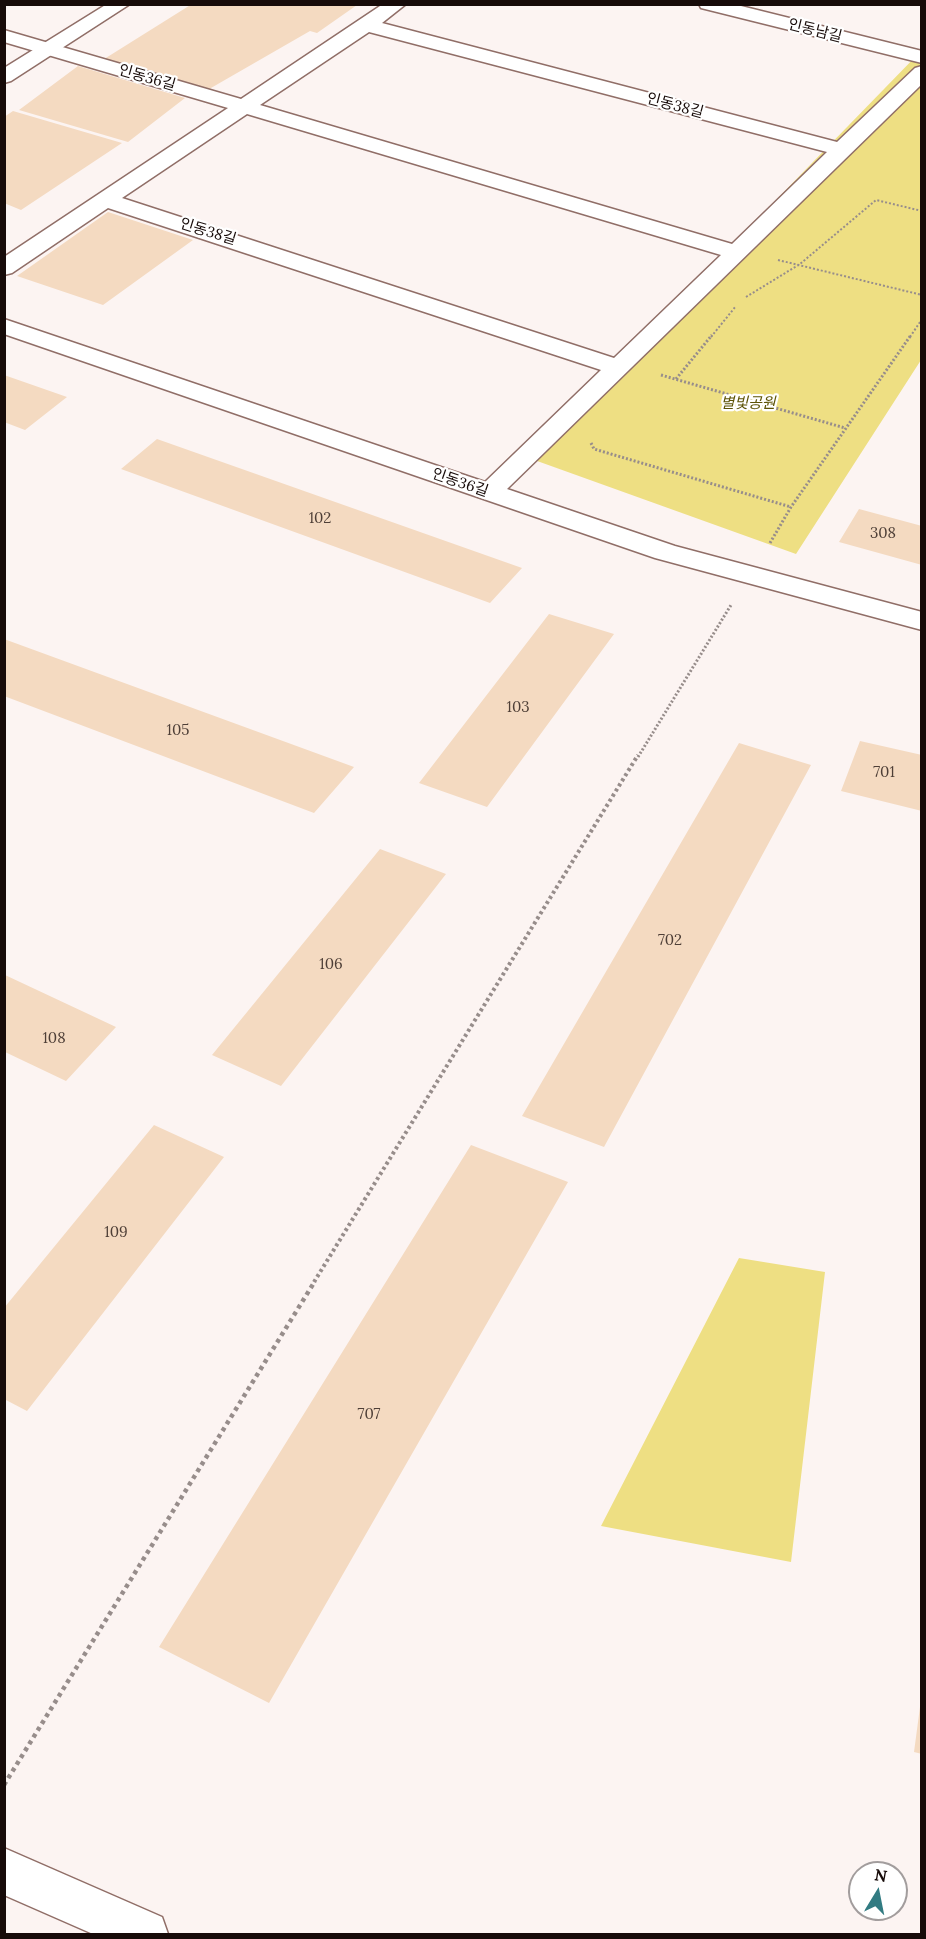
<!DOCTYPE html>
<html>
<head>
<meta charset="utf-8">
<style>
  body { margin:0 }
  #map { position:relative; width:926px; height:1939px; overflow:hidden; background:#fcf4f2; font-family:Lora,serif }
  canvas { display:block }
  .frame { position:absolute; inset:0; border:6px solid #170b09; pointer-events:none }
  .north { position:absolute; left:848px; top:1861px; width:60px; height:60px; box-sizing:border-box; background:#fff; border:2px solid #a29d9d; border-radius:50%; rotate:10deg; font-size:16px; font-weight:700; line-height:24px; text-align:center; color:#170b09 }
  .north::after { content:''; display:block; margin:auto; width:21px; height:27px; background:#327b82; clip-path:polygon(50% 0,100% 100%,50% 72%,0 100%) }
</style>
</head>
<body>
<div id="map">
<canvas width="926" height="1939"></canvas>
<div class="frame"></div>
<div class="north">N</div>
</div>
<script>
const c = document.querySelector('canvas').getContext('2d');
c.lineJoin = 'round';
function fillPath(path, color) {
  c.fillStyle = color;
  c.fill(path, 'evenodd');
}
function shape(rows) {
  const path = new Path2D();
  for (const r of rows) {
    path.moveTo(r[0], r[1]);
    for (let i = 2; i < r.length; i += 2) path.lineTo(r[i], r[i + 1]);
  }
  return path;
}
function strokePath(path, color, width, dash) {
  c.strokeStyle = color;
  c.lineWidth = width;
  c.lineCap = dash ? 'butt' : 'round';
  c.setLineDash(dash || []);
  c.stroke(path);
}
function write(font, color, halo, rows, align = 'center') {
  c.font = font + ' Lora,"Noto Sans KR",serif';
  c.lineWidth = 4.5;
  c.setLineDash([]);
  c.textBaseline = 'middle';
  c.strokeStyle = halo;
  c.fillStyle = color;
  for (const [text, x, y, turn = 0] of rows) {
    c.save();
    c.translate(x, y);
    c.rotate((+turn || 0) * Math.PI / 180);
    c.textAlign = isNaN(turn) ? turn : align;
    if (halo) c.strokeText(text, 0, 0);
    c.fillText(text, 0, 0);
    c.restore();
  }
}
const green = shape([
  [920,52,921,360,796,554,526,457],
  [739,1258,825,1272,791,1562,601,1526]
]);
const building = shape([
  [192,4,357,5,317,33,310,31,204,92,101,61],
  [78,66,185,98,128,142,19,110],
  [13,111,122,143,21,210,4,203,4,117],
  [108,212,193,240,103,305,17,276],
  [4,375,67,397,25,430,4,422],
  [157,439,522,568,490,603,121,469],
  [859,509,922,526,922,565,839,542],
  [549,614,614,634,487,807,419,783],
  [4,639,354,767,314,813,4,696],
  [860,741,922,755,922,811,841,791],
  [739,743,811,765,604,1147,522,1116],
  [380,849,446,874,281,1086,212,1055],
  [5,975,116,1027,66,1081,5,1052],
  [154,1125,224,1157,27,1411,4,1399,4,1308],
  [471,1145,568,1182,269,1703,159,1647],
  [920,1707,922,1707,922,1754,914,1752]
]);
const pathFar3 = shape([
  [778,260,922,295],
  [746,297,800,264,876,200,922,211],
  [711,337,736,306],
  [910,337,922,319]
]);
const pathFar2 = shape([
  [661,375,845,428],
  [676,379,712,335],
  [591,443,594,449,791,507],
  [770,543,791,507,911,335],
  [638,757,731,605]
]);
const pathFar1 = shape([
  [314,1282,638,755]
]);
const path = shape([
  [4,1785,315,1281]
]);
const minor = shape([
  [383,4,406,4,382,23,837,142,915,68,922,66,922,84,507,489,675,546,922,612,922,630,655,558,4,334,4,319,485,482,601,370,108,208,12,273,4,275,4,257,228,108,4,42,4,30,241,99,383,4],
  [369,32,827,152,732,244,260,105,369,32],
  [247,114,721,255,614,358,122,198,247,114],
  [699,4,733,4,922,51,922,63,701,8,699,4]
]);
const tertiary = shape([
  [107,4,130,4,11,81,4,83,4,68,107,4],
  [4,1848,162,1917,168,1934,93,1934,4,1895,4,1848]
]);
const farStreetnames = [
  ["인동남길",815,31,14],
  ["인동36길",147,78,16],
  ["인동38길",675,106,15],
  ["인동38길",208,232,17],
  ["인동36길",460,483,19]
];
const farParknames = [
  ["별빛공원",748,404]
];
const numberNames = [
  ["102",320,519],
  ["308",883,534],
  ["103",518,708],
  ["105",178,731],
  ["701",884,773],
  ["702",670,941],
  ["106",331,965],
  ["108",54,1039],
  ["109",116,1233],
  ["707",369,1415]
];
fillPath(green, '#eedf83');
fillPath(building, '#f4dac1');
strokePath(minor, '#906e67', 3);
strokePath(tertiary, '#906e67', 3);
strokePath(pathFar3, '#978d8b', 2, [2, 2]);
strokePath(pathFar2, '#978d8b', 3, [2, 2]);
strokePath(pathFar1, '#978d8b', 4, [3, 3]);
strokePath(path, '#978d8b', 4.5, [4, 4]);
fillPath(minor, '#fff');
fillPath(tertiary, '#fff');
write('15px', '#170b09', '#fff', farStreetnames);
write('italic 15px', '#5d5306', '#fff', farParknames);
write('15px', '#4e3f37', null, numberNames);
</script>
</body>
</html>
